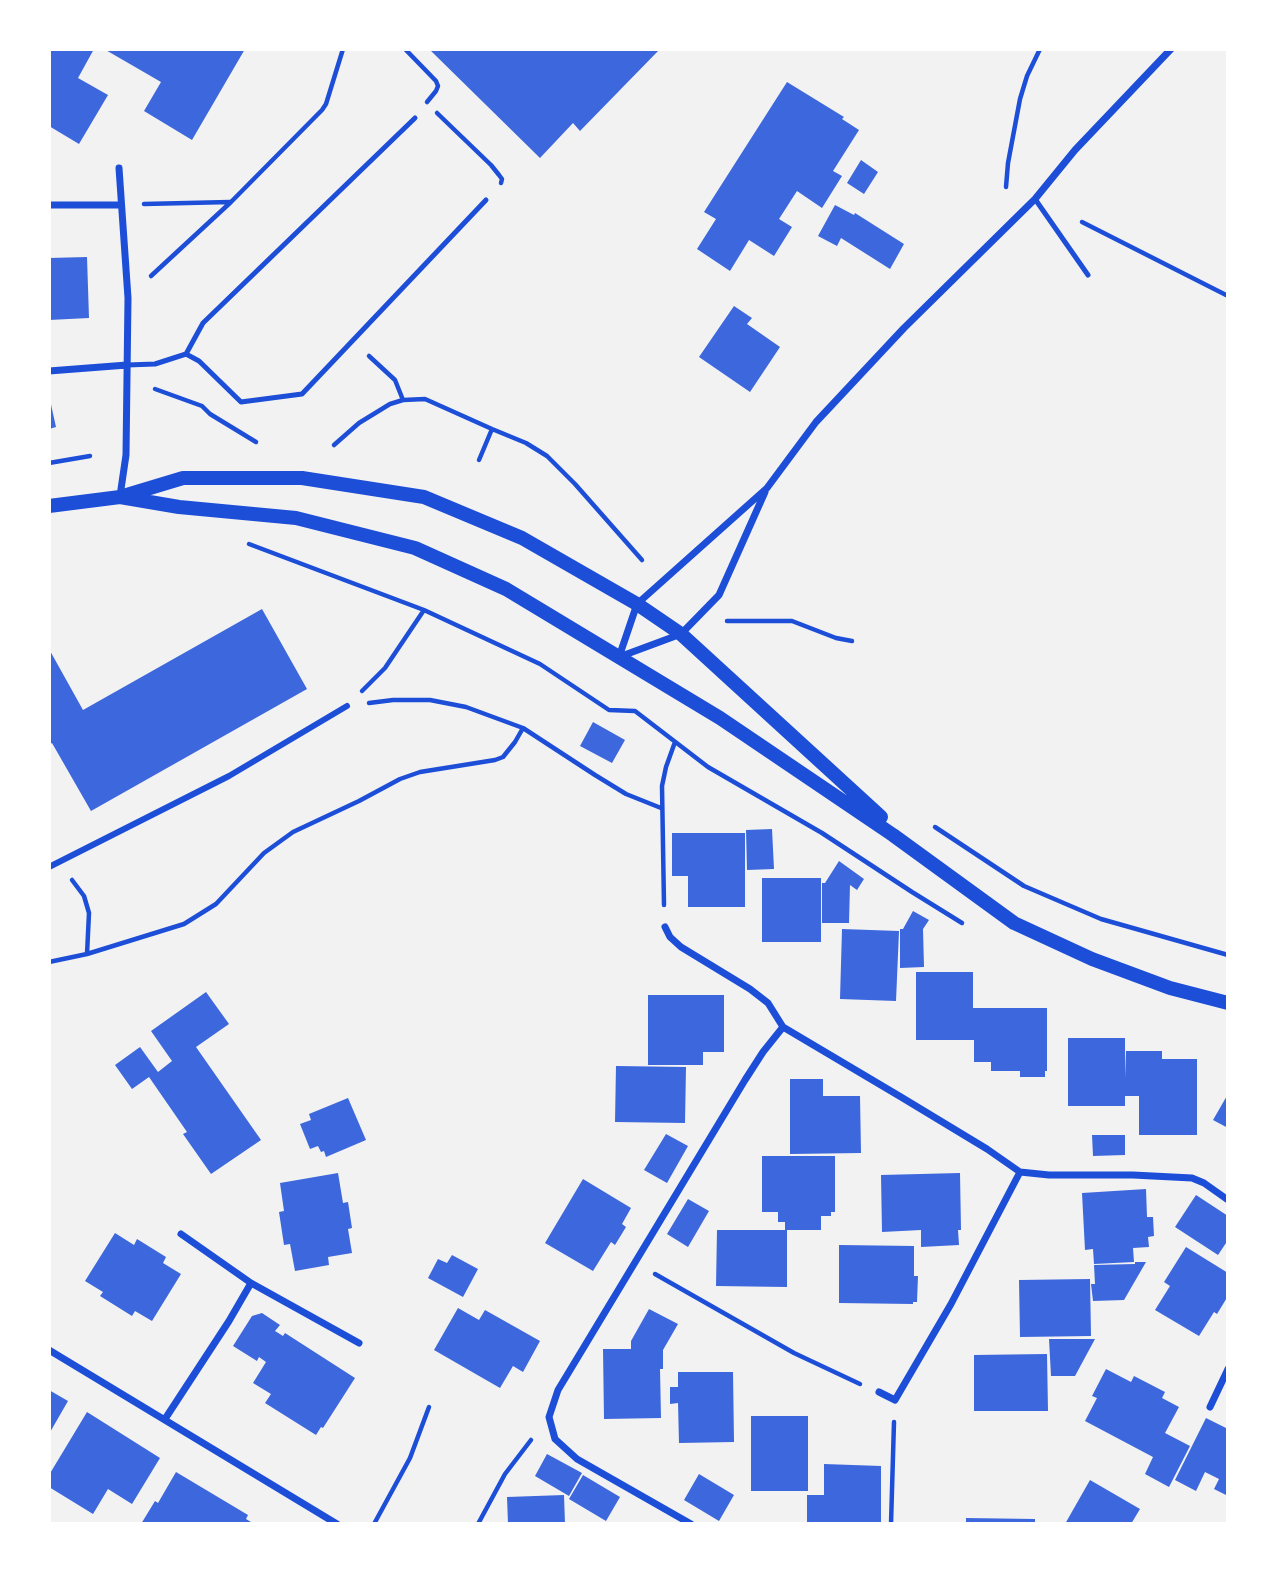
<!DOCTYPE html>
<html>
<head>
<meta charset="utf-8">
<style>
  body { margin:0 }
  #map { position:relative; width:1277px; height:1573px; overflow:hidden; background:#f2f2f2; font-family:"Source Serif 4",serif }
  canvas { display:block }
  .frame { position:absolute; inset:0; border:51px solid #fff; pointer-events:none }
</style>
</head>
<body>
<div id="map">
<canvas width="1277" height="1573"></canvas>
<div class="frame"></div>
</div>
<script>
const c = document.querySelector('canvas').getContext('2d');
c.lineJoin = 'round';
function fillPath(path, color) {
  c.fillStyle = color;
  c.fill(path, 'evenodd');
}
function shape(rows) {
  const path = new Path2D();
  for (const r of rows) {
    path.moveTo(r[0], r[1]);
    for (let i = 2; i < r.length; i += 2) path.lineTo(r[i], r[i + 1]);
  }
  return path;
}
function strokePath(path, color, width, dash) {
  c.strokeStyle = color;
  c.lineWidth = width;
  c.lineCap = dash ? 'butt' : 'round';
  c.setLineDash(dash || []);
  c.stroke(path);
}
const building = shape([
  [49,49,94,49,78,78,108,95,79,144,49,126],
  [104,49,245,49,192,140,144,111,161,82],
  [429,49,660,49,580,131,573,123,540,158],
  [787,82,844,117,842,119,859,130,833,171,842,176,822,208,797,191,779,219,792,227,774,256,749,240,730,271,697,249,716,219,704,212],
  [861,160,878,172,864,194,847,183],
  [835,205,854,215,855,213,904,244,890,269,841,238,837,246,818,236],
  [87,257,89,318,49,320,49,258],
  [734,306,752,318,747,324,780,347,750,392,699,357],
  [49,400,50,400,56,427,49,429],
  [262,609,307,689,91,811,52,743,49,745,49,649,83,710],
  [593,722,625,740,612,763,580,746],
  [772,829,774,869,747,870,746,830],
  [672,833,745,833,745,907,688,907,688,876,672,876],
  [839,861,864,879,857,890,850,885,849,923,822,923,822,883,825,883],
  [762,878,821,878,821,942,762,942],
  [913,911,929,920,923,929,924,967,900,968,900,929,903,929],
  [842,929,899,931,896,1001,840,999],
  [916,972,973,972,973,1008,1047,1008,1047,1071,1045,1071,1045,1077,1020,1077,1020,1071,991,1071,991,1062,974,1062,974,1040,916,1040],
  [206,992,229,1024,196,1047,261,1140,211,1174,183,1134,187,1132,149,1077,132,1089,115,1065,140,1047,158,1072,172,1061,151,1031],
  [648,995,724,995,724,1052,703,1052,703,1065,648,1065],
  [1068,1038,1125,1038,1125,1078,1126,1051,1162,1051,1162,1059,1197,1059,1197,1135,1139,1135,1139,1096,1125,1096,1125,1106,1068,1106],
  [616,1066,686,1067,685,1123,615,1122],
  [790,1079,823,1079,823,1096,860,1096,861,1153,790,1154],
  [1228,1094,1228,1128,1213,1120],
  [348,1098,366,1140,326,1157,324,1151,321,1152,318,1146,310,1149,300,1124,311,1120,309,1114],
  [666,1134,688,1146,667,1183,644,1170],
  [1092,1135,1125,1135,1125,1155,1093,1156],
  [762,1156,835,1156,835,1212,831,1212,831,1216,821,1216,821,1230,787,1230,787,1287,716,1286,717,1230,785,1230,785,1222,778,1222,778,1212,762,1212],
  [338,1173,343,1203,348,1202,352,1228,348,1229,352,1253,328,1257,329,1265,295,1271,290,1244,284,1245,279,1212,284,1211,280,1183],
  [960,1173,961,1230,958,1230,959,1245,921,1247,921,1230,882,1232,881,1175],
  [583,1179,631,1208,622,1224,626,1227,615,1245,611,1242,593,1271,545,1243],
  [1146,1189,1147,1217,1153,1217,1154,1236,1148,1237,1149,1247,1133,1248,1134,1262,1094,1264,1093,1249,1085,1250,1082,1193],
  [1196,1195,1228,1216,1228,1240,1218,1255,1175,1227],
  [688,1199,709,1211,688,1247,667,1234],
  [115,1233,134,1245,137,1239,166,1257,163,1263,181,1274,152,1321,135,1311,132,1316,100,1296,103,1292,85,1281],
  [839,1245,914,1246,914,1276,918,1276,917,1302,913,1302,913,1304,839,1303],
  [1186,1247,1228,1273,1228,1296,1217,1314,1214,1312,1199,1336,1155,1310,1170,1286,1164,1282],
  [452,1255,478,1269,463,1297,428,1278,438,1259,447,1263],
  [1135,1262,1146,1262,1124,1300,1093,1301,1091,1284,1095,1284,1094,1265,1135,1264],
  [1090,1279,1091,1336,1020,1337,1019,1280],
  [458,1308,479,1320,485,1310,540,1341,523,1372,513,1366,500,1388,434,1350],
  [649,1309,678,1324,663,1350,663,1369,660,1369,661,1418,604,1419,603,1349,631,1349,631,1341],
  [262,1313,280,1325,275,1331,283,1336,285,1333,355,1378,323,1428,321,1427,316,1435,265,1403,271,1394,253,1383,266,1362,259,1357,257,1361,233,1346,252,1316],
  [1049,1339,1095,1339,1075,1376,1051,1376],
  [1047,1354,1048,1411,974,1411,974,1355],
  [1106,1369,1131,1382,1134,1376,1165,1392,1162,1398,1179,1407,1165,1433,1190,1446,1169,1487,1145,1474,1153,1457,1085,1421,1097,1398,1092,1396],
  [678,1372,733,1372,734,1442,679,1443,678,1403,670,1404,670,1387,678,1387],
  [49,1390,68,1401,49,1434],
  [87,1412,160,1458,132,1504,108,1489,93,1514,49,1487,49,1475],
  [751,1416,808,1416,808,1491,751,1491],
  [1206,1418,1228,1429,1228,1496,1214,1489,1219,1479,1205,1472,1196,1491,1175,1480],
  [547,1454,582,1473,569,1496,535,1476],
  [824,1464,881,1466,881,1524,807,1524,807,1495,824,1495],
  [176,1472,248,1515,246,1519,251,1522,250,1524,141,1524,155,1501,158,1503],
  [699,1474,734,1495,719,1521,684,1500],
  [583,1475,620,1497,606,1521,569,1499],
  [1090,1480,1140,1509,1131,1524,1065,1524],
  [564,1495,565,1524,508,1524,507,1497],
  [966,1518,1035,1519,1035,1524,966,1524]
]);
const path = shape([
  [405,49,436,81,438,86,436,91,427,102],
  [437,113,491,165,499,175,502,179,501,183],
  [1006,187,1008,163,1020,99,1027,76,1040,49],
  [144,204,230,202],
  [1082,222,1228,296],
  [151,276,231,202,322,110,326,104,343,49],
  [369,356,395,380,403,400],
  [155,389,202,406,210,414,256,442],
  [334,445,359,423,390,404,403,400,425,399,492,429,526,443,547,456,575,484,642,560],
  [479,460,492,429],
  [49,463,90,456],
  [249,544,424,610,540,664,609,710,635,711,708,767,822,833,912,892,962,923],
  [727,621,792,621,836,638,852,641],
  [362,691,385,668,424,610],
  [369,703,393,700,430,700,466,707,523,728,595,775,626,794,661,808],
  [935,827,1024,886,1101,919,1228,955],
  [664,905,662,786,666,767,675,742],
  [87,954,184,924,216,904,264,853,293,832,359,801,400,779,420,772,495,760,503,757,515,742,523,728],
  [49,962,87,954,89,913,84,896,72,880],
  [655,1274,794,1353,860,1384],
  [374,1524,410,1458,429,1407],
  [478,1524,505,1474,531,1440],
  [891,1524,894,1422]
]);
const service = shape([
  [1035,199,1088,275],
  [186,354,203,323,415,118],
  [127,365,155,364,186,354,199,361,241,402,302,394,486,200]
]);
const pedestrian = shape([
  [49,867,229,776,347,706]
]);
const minor = shape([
  [119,168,128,298,126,455,120,496],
  [49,205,121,205],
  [49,371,127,365],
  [619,657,637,604,767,488,816,422,904,328,1035,199,1075,150,1171,49],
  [619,657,681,634,719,595,765,492],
  [665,927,670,937,681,947,750,989,768,1003,783,1027,901,1097,987,1149,1020,1172,1049,1175,1133,1175,1192,1178,1204,1183,1228,1200],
  [181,1234,251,1283,359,1343],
  [49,1350,337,1524],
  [879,1392,895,1400,951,1304,1020,1172],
  [1210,1407,1228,1369],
  [165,1419,229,1321,251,1283],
  [691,1524,577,1459,555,1439,549,1417,558,1390,587,1342,745,1080,763,1052,783,1027]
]);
const secondary = shape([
  [120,497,179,507,296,518,415,548,506,589,720,718,893,835,1014,923,1092,959,1170,988,1228,1003],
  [49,506,120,497,183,478,302,478,424,497,522,538,637,604,681,634,881,817]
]);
fillPath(building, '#3d67dc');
strokePath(path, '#1d4ed8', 4.5);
strokePath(service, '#1d4ed8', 5);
strokePath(pedestrian, '#1d4ed8', 6);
strokePath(minor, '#1d4ed8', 7);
strokePath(secondary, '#1d4ed8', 14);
</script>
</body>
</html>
